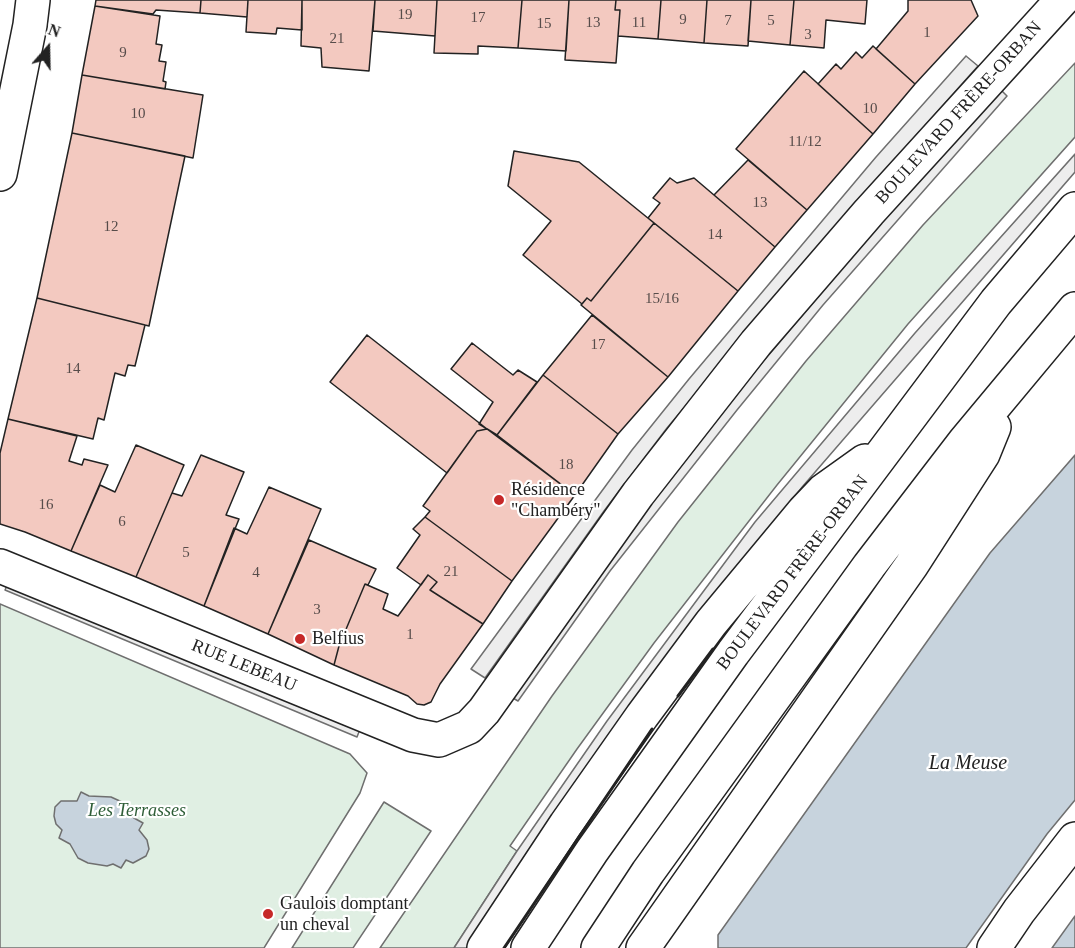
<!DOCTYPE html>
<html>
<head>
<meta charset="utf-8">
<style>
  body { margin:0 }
  #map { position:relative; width:1075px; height:948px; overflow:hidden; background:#fff; font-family:Georgia,serif }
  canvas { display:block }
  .north { position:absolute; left:18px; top:18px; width:60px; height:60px; -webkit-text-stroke:4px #fff; paint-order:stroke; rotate:20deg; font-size:16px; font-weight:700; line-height:24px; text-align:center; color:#222 }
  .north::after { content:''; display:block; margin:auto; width:21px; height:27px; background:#222; clip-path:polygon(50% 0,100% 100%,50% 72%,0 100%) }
</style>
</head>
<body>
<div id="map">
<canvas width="1075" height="948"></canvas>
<div class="north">N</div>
</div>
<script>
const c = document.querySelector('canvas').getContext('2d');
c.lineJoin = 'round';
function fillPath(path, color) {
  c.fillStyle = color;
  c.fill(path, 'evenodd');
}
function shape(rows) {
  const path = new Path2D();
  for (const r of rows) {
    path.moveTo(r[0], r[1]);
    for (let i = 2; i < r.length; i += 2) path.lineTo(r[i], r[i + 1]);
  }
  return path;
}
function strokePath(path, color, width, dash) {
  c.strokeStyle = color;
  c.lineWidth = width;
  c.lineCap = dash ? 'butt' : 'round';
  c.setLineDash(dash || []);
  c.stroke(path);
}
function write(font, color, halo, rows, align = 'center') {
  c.font = font + ' Georgia,serif';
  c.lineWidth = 4.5;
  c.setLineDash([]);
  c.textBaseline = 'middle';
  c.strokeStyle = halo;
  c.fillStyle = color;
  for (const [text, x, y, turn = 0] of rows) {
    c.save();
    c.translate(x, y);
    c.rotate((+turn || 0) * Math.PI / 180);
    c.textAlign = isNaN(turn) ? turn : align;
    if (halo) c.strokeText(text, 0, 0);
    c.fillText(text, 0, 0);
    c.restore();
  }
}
const green = shape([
  [1075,63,1075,137,908,324,777,485,654,643,577,749,510,846,517,851,454,948,380,948,552,696,678,522,806,361,923,225,1075,63],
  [0,604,350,754,367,773,360,793,264,948,0,948,0,604],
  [384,802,431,831,353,948,292,948,384,802]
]);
const parking = shape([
  [966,56,978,66,863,195,667,428,604,511,485,678,471,669,632,450,689,379,876,157,966,56],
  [997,86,1007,96,823,305,737,410,610,571,518,701,506,694,705,430,997,86],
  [1075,154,1075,172,803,486,766,532,469,948,454,948,517,851,607,721,755,522,915,333,1075,154],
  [11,577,362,724,357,737,5,590,11,577]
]);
const water = shape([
  [1075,455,1075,800,1047,834,966,948,718,948,718,935,990,553,1075,455],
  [81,792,89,796,111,797,122,802,134,818,143,823,139,830,147,840,149,849,146,856,133,863,126,860,121,868,113,864,107,866,88,863,78,858,70,844,59,838,62,830,56,824,54,816,55,807,61,801,77,801,81,792],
  [1075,916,1075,948,1052,948,1075,916]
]);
const building = shape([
  [96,0,201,0,200,13,156,10,153,14,95,6,96,0],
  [201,0,248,0,247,17,200,13,201,0],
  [248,0,302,0,302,30,277,28,276,34,246,32,248,0],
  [302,0,375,0,369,71,322,67,321,48,301,46,302,0],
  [375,0,437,0,435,36,373,31,375,0],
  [437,0,522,0,518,48,478,46,478,54,434,53,437,0],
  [522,0,569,0,566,51,518,48,522,0],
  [569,0,616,0,615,10,620,10,616,63,565,60,569,0],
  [616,0,661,0,658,39,618,36,620,10,615,10,616,0],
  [661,0,707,0,704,43,658,39,661,0],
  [707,0,751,0,748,46,704,43,707,0],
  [751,0,794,0,790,45,748,41,751,0],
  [794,0,867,0,865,24,826,20,824,48,790,45,794,0],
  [908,0,971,0,978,16,915,84,876,49,908,11,908,0],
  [95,6,160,16,156,44,162,45,159,61,166,62,163,81,166,82,165,89,82,75,95,6],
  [873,46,915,84,873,134,818,84,836,64,841,69,856,52,862,58,873,46],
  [804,71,873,134,807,210,736,149,804,71],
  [82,75,203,95,193,158,72,133,82,75],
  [72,133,185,156,149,326,37,298,72,133],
  [514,151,579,162,654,223,591,301,587,298,582,304,523,255,551,221,508,186,514,151],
  [748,160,807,210,775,247,714,195,748,160],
  [670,178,677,183,694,178,775,247,738,291,648,218,660,203,653,198,670,178],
  [654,223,738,291,668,377,581,305,587,298,591,301,654,223],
  [37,298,145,325,135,366,128,365,125,376,115,373,104,420,98,418,93,439,8,419,37,298],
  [592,315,668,377,618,434,543,375,592,315],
  [367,335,487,429,477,431,447,473,330,382,367,335],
  [472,343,513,375,518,370,537,382,497,435,479,424,493,402,451,369,472,343],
  [543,375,618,434,575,495,497,435,543,375],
  [8,419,77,436,69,461,82,465,84,459,108,465,71,551,25,532,0,524,0,453,8,419],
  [487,429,575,495,512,581,425,517,430,511,423,506,477,431,487,429],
  [136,445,184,465,136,577,71,551,100,485,115,492,136,445],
  [201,455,244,472,226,515,239,519,204,606,136,577,172,493,182,496,201,455],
  [269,487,321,509,268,634,204,606,234,528,247,534,269,487],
  [425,517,512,581,483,624,430,590,437,582,428,575,421,585,397,568,420,535,413,529,425,517],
  [309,540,376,569,368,585,365,584,339,646,334,665,268,634,309,540],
  [428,575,437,582,430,590,483,624,440,684,431,702,424,705,417,704,408,696,334,665,339,646,365,584,388,594,383,609,398,616,428,575]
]);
const minor = shape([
  [0,566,413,735,439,740,469,727,484,711,638,494,756,343,869,212,1062,0],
  [994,948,1019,911,1075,839]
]);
const major = shape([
  [0,174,30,25,33,0],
  [484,948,566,824,642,716,711,623,804,511,823,491,865,461],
  [528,948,592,851,733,653,996,302,1075,209],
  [598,948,648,872,869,566,965,441,1075,309],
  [643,948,911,566,983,454,994,427]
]);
const wall = shape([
  [678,696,713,649],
  [504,948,652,729]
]);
const markers = [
  [499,500,6,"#c62828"],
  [300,639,6,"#c62828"],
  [268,914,6,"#c62828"]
];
const numberNames = [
  ["19",405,15],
  ["17",478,18],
  ["9",683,20],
  ["7",728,21],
  ["5",771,21],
  ["13",593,23],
  ["11",639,23],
  ["15",544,24],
  ["1",927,33],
  ["3",808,35],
  ["21",337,39],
  ["9",123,53],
  ["10",870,109],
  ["10",138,114],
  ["11/12",805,142],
  ["13",760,203],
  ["12",111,227],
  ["14",715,235],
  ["15/16",662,299],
  ["17",598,345],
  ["14",73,369],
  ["18",566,465],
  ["16",46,505],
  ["6",122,522],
  ["5",186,553],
  ["21",451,572],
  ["4",256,573],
  ["3",317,610],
  ["1",410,635]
];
const streetNames = [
  ["BOULEVARD FRÈRE-ORBAN",959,113,-48],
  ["BOULEVARD FRÈRE-ORBAN",793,573,-53],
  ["RUE LEBEAU",244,666,22]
];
const poiNames = [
  ["Résidence",511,490],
  ["\"Chambéry\"",511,511],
  ["Belfius",312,639],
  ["Gaulois domptant",280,904],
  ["un cheval",280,925]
];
const parkNames = [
  ["Les Terrasses",137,811]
];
const waterNames = [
  ["La Meuse",968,764]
];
fillPath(green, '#e0efe3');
strokePath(green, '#6f6f6f', 1.5);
fillPath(parking, '#ededed');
strokePath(parking, '#6f6f6f', 1.5);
fillPath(water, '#c7d3dd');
strokePath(water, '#6f6f6f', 1.5);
fillPath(building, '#f3c9c0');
strokePath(building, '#222', 1.5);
strokePath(minor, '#222', 36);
strokePath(major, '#222', 36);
strokePath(minor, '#fff', 33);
strokePath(major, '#fff', 33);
strokePath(wall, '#222', 3);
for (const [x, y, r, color] of markers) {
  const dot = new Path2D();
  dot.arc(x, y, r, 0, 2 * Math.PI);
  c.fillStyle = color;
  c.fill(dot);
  strokePath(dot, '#fff', 2);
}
write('15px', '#564c4a', null, numberNames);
write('18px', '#222', '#fff', streetNames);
write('18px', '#222', '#fff', poiNames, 'left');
write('italic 18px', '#2f5e38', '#fff', parkNames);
write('italic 20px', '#222', '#fff', waterNames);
</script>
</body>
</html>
